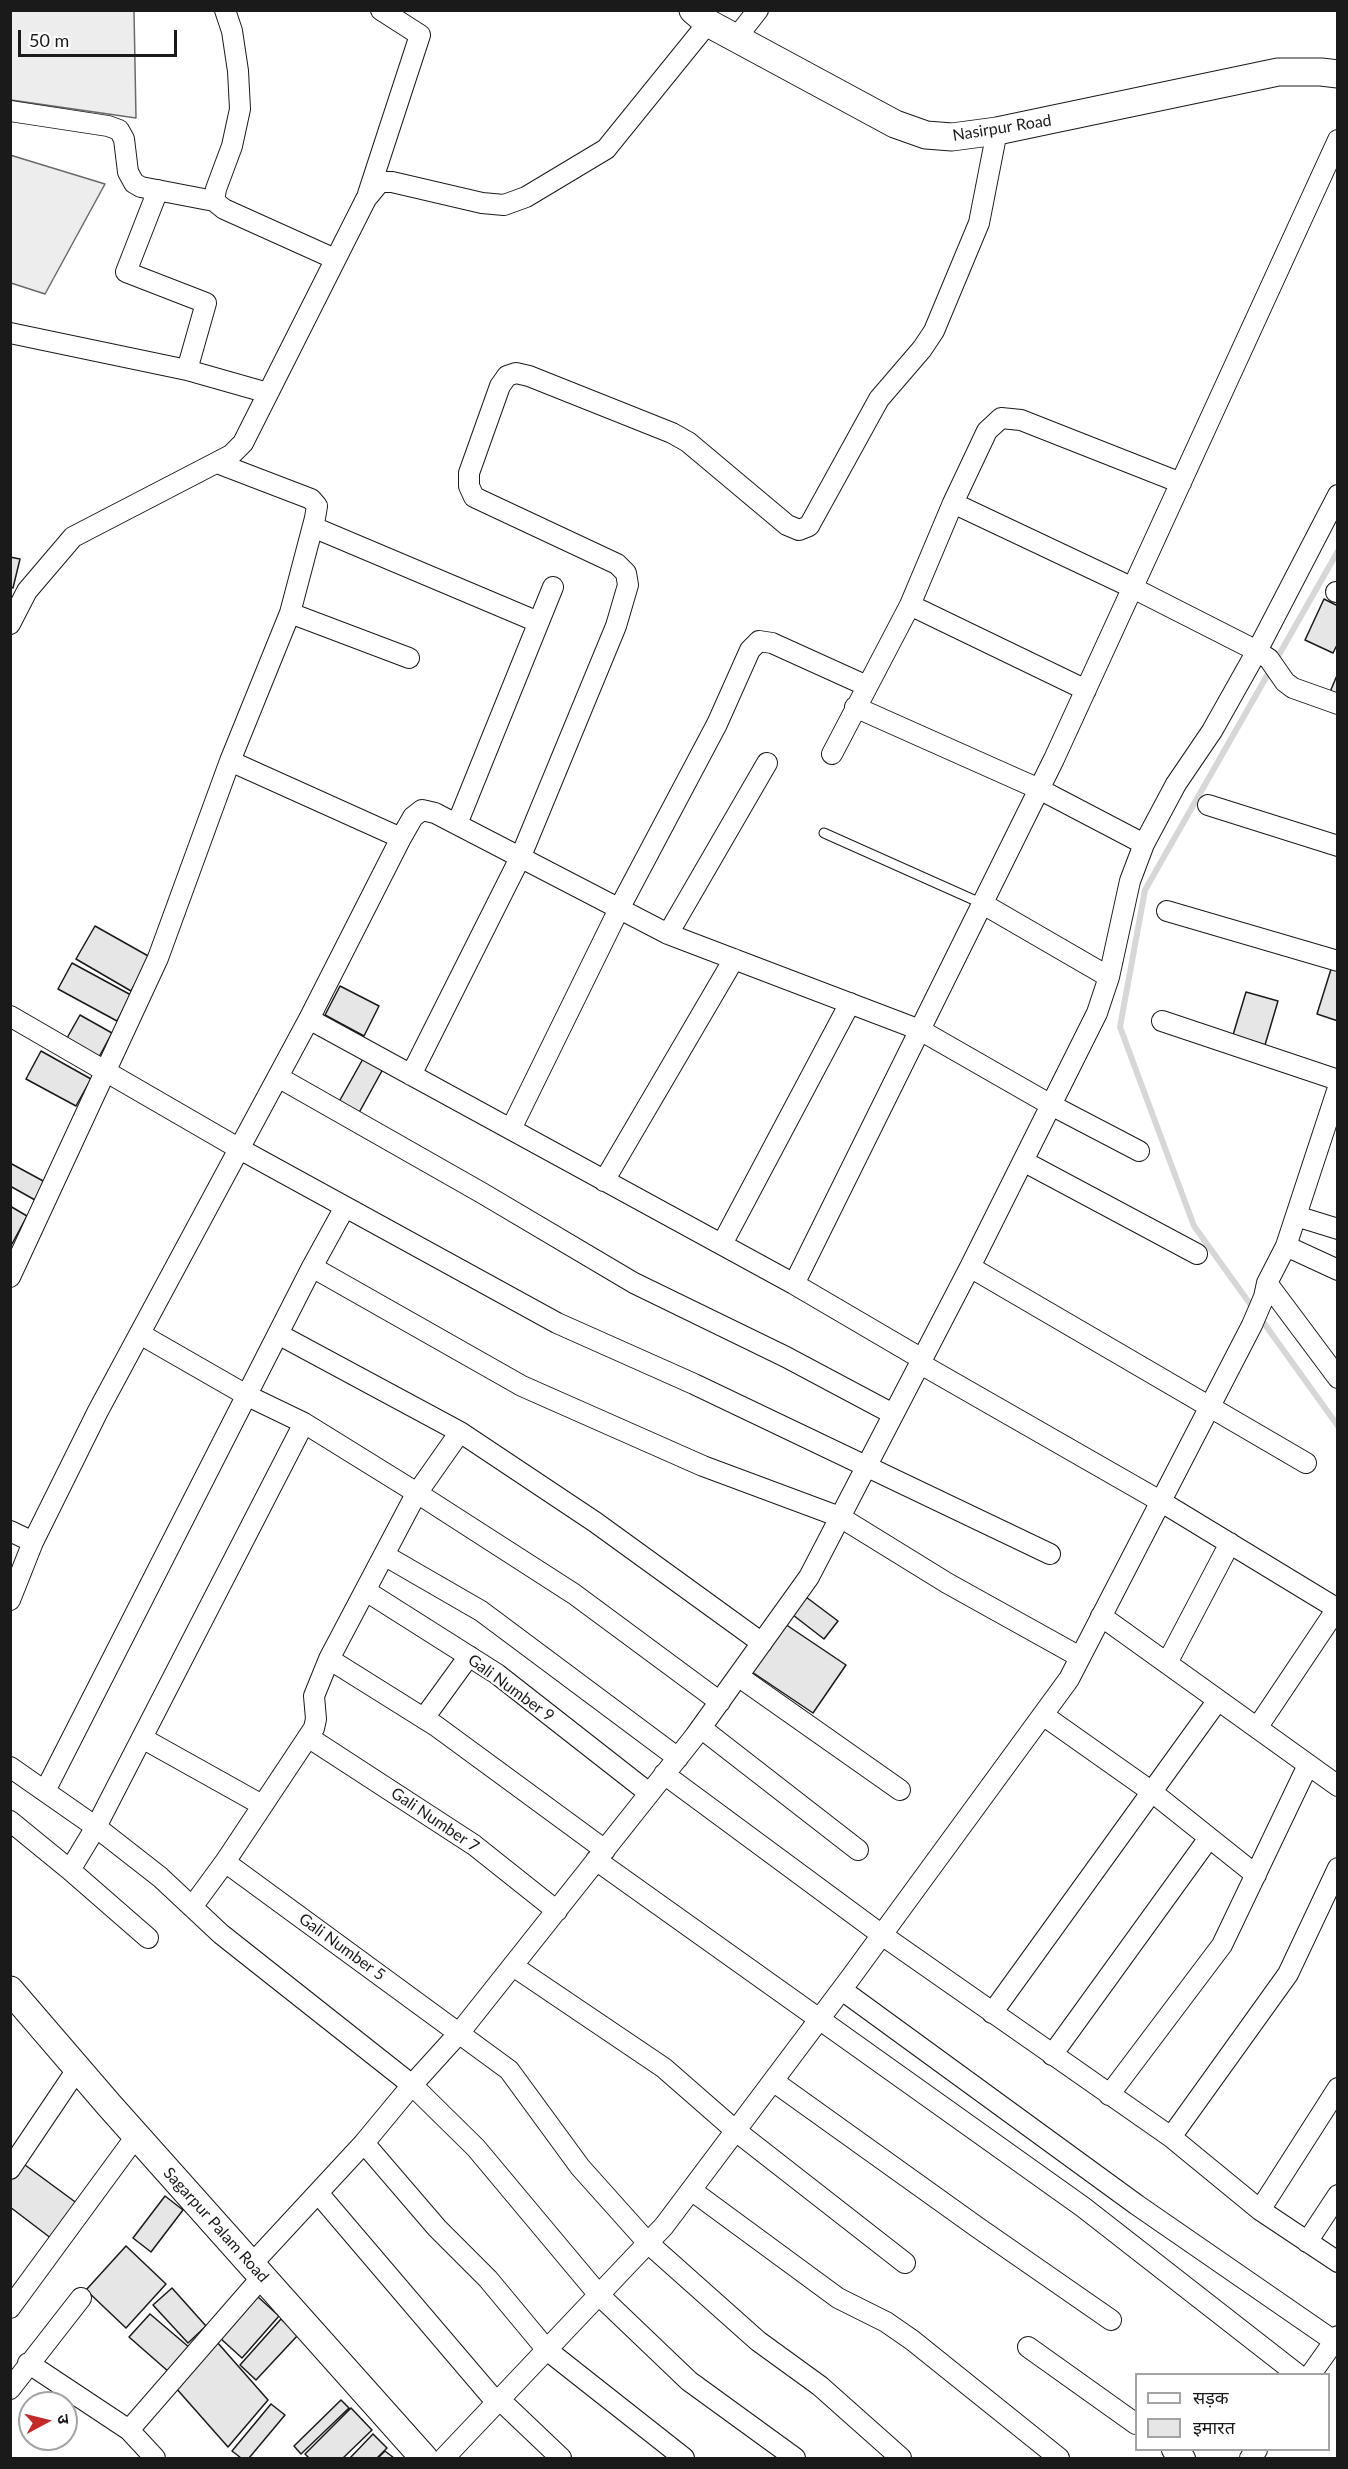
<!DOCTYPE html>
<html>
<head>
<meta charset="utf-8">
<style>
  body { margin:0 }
  #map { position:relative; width:1348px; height:2469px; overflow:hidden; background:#fff; font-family:Lato,"Noto Sans Devanagari",sans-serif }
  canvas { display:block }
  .frame { position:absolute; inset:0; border:12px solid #1a1a1a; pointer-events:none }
  .legend { position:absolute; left:1135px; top:2373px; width:195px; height:78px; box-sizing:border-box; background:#fff; border:2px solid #a3a3a3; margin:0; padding:8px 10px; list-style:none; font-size:18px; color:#1a1a1a }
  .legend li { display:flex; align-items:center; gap:12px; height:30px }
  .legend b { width:30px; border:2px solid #a3a3a3 }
  .north { position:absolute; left:18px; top:2391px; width:60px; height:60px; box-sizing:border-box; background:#fff; border:2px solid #a3a3a3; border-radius:50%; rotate:83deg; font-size:16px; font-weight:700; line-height:24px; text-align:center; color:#1a1a1a }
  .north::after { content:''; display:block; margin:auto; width:21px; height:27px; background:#c62828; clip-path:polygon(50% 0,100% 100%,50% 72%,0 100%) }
  .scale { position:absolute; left:18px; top:30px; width:159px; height:27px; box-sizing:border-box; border:3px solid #1a1a1a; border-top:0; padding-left:8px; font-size:18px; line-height:21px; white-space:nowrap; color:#1a1a1a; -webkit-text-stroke:4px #fff; paint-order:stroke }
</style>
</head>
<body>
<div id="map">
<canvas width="1348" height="2469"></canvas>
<div class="frame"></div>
<ul class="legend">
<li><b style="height:8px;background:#fff"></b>सड़क</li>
<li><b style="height:16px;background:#e6e6e6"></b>इमारत</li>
</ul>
<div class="north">उ</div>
<div class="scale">50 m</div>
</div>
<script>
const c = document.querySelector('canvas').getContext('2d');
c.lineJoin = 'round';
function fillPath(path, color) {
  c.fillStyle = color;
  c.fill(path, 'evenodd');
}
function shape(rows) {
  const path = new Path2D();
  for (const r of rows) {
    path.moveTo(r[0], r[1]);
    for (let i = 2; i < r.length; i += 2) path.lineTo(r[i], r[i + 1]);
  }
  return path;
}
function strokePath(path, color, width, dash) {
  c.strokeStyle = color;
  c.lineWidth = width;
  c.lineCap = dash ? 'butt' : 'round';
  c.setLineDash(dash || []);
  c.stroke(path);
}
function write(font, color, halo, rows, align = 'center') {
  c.font = font + ' Lato,sans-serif';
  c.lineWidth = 4.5;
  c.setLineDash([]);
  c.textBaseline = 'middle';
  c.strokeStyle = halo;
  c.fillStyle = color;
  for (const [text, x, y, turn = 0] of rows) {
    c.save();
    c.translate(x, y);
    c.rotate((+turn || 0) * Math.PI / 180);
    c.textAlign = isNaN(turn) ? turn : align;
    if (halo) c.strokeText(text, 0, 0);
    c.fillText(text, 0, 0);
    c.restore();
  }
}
const built = shape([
  [11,10,134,11,136,118,11,100,11,10],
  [10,155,105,184,45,294,11,283,10,155]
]);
const stream = shape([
  [1338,551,1145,890,1120,1027,1194,1226,1338,1426]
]);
const building = shape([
  [10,557,20,559,13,588,10,587,10,557],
  [1324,599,1338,606,1338,643,1333,653,1305,640,1324,599],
  [1338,673,1338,694,1330,692,1338,673],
  [95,926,150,957,131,991,76,959,95,926],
  [72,963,131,995,117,1021,58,989,72,963],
  [1332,966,1338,968,1338,1021,1317,1014,1332,966],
  [340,986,379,1006,364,1036,325,1015,340,986],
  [1246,992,1278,1001,1265,1045,1233,1035,1246,992],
  [80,1015,112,1033,99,1057,67,1038,80,1015],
  [41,1051,91,1079,76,1106,26,1079,41,1051],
  [364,1057,383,1069,355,1120,335,1109,364,1057],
  [10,1163,45,1182,35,1200,10,1186,10,1163],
  [10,1206,27,1216,12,1244,10,1244,10,1206],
  [806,1597,838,1621,824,1639,793,1615,806,1597],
  [785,1624,846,1665,813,1713,752,1672,785,1624],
  [21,2162,78,2204,52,2239,10,2207,10,2176,21,2162],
  [165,2196,183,2210,151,2252,133,2238,165,2196],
  [126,2246,166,2284,126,2328,86,2290,126,2246],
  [172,2288,206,2326,188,2343,153,2305,172,2288],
  [257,2296,279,2316,242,2358,220,2338,257,2296],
  [150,2314,190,2348,169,2372,129,2337,150,2314],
  [281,2319,298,2335,256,2380,240,2365,281,2319],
  [217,2342,268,2400,228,2447,175,2387,217,2342],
  [341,2400,349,2408,301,2454,294,2446,341,2400],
  [271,2404,285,2415,249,2458,241,2458,232,2451,271,2404],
  [351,2408,372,2430,343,2458,309,2458,305,2454,351,2408],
  [373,2434,387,2448,377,2458,350,2458,373,2434],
  [385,2451,394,2458,378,2458,385,2451]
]);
const lane = shape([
  [824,833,983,904]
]);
const street = shape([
  [225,10,232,31,238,71,240,109,232,146,216,189,214,201,224,209,335,259],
  [736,38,758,10],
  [10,111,108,126,119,130,124,139,128,172,134,183,141,187,214,201],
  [158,190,126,272,206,303,187,370],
  [368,194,420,35,381,10],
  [10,333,187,370,268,393],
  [953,503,1133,588,1257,651,1269,659,1285,682,1293,688,1338,704],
  [313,527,538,622],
  [1336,592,1338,592],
  [910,605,1086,690],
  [290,613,409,658],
  [10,624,27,591,73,537,231,455,243,443,366,199,380,182,392,182,482,203,504,205,526,197,606,149,708,23],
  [855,707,1039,789,1144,844],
  [832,754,910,605,953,503,987,431,1001,418,1021,420,1181,483],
  [230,761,401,838],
  [1208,805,1338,846],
  [457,824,553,587],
  [983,904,1109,977],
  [1167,911,1338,961],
  [668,934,767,763],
  [10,1016,238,1148,557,1323,694,1384,1050,1554],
  [309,1019,794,1284,922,1359,919,1363,1160,1501,1336,1608],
  [1162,1021,1338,1080],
  [411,1075,521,856,616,626,628,585,626,573,617,564,474,497,469,486,469,473,500,386,507,376,516,373,529,376,672,433,688,442,787,525,799,530,809,526,879,399,922,349,934,331,979,223,997,131],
  [278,1077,482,1193,634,1283,786,1357,893,1414],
  [511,1129,620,907,717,724,750,650,759,641,772,643,867,686],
  [1023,1161,1197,1254],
  [604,1181,734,959],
  [1296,1216,1338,1229],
  [722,1244,850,1003],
  [1286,1246,1338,1270],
  [312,1267,522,1386,703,1466,840,1517,947,1583,1080,1657],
  [970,1267,1306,1463],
  [10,1277,158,958,230,761,290,613,315,518,317,506,311,499,217,463],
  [1267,1283,1338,1378],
  [794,1284,1054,759,1338,140],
  [140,1334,248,1396,304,1423],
  [278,1334,460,1432],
  [10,1531,33,1542],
  [384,1555,481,1611,678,1758],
  [366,1591,497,1674,649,1793],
  [10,1600,33,1542,98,1411,309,1019,401,838,413,817,422,810,435,813,668,934,920,1030,1051,1105,1139,1151],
  [1101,1616,1338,1786],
  [329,1659,436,1726,605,1850],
  [1167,1663,1230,1543],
  [738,1676,900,1790],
  [1043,1715,1152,1792,1256,1875],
  [424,1718,469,1656],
  [701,1728,858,1850],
  [1257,1728,1338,1607],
  [308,1737,474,1845,557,1911],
  [142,1738,262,1805],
  [10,1767,96,1827,160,1877,221,1934,412,2085,476,2148,599,2295,689,2381,795,2458],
  [664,1774,882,1935,1171,2137],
  [45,1791,312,1267,345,1207],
  [10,1821,70,1870,96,1827,304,1423,417,1493,574,1594,720,1702],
  [596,1860,1083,2207,1297,2374],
  [225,1862,509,2070,580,2167,648,2243,758,2341,820,2386,901,2458],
  [70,1870,148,1938],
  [192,1907,225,1862,314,1728,316,1719,314,1696,329,1659,415,1496,460,1432,595,1522,762,1643],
  [513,1966,664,2068,736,2131,905,2263],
  [842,1990,1137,2205,1334,2341],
  [992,2013,1218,1700],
  [1052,2055,1209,1838],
  [773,2081,977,2227,1111,2320],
  [1338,2088,1260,2210,1338,2262],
  [1109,2095,1222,1945,1308,1765],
  [364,2143,437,2228,488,2279,547,2350,684,2458],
  [10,2169,78,2068],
  [691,2190,838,2298,886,2322,912,2340,1059,2458],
  [318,2193,497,2403],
  [1260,2210,1171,2137,1288,1974,1338,1868],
  [1307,2242,1338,2195],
  [251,2265,364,2143,412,2085,460,2032,695,1736,809,1577,970,1267,1097,1013,1109,977,1130,881,1144,844,1176,784,1212,731,1257,651,1338,495],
  [10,2308,137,2135],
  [1028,2347,1136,2424],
  [28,2363,129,2430,155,2458],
  [1311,2374,1338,2336],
  [10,2389,81,2298],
  [500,2400,561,2458],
  [129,2430,262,2277],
  [1172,2450,1185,2458],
  [444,2458,664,2226,851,1977,1069,1679,1252,1325,1264,1297,1267,1283,1286,1246,1338,1088],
  [1250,2458,1257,2450]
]);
const secondary = shape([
  [693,10,708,23,895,124,926,135,952,137,997,131,1278,72,1321,72,1338,74],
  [10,1990,109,2105,424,2458]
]);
const streetNames = [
  ["Nasirpur Road",1002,128,-9],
  ["Gali Number 9",511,1688,36],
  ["Gali Number 7",435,1820,34],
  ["Gali Number 5",342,1947,36],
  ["Sagarpur Palam Road",216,2225,48]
];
fillPath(built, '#ededed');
strokePath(built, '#6a6a6a', 1.5);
strokePath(stream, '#d7d7d7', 6);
fillPath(building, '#e6e6e6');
strokePath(building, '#1a1a1a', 1.5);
strokePath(lane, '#1a1a1a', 11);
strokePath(street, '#1a1a1a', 22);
strokePath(secondary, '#1a1a1a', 29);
strokePath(lane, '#fff', 9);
strokePath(street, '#fff', 20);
strokePath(secondary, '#fff', 27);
write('16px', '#1a1a1a', '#fff', streetNames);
</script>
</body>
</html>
